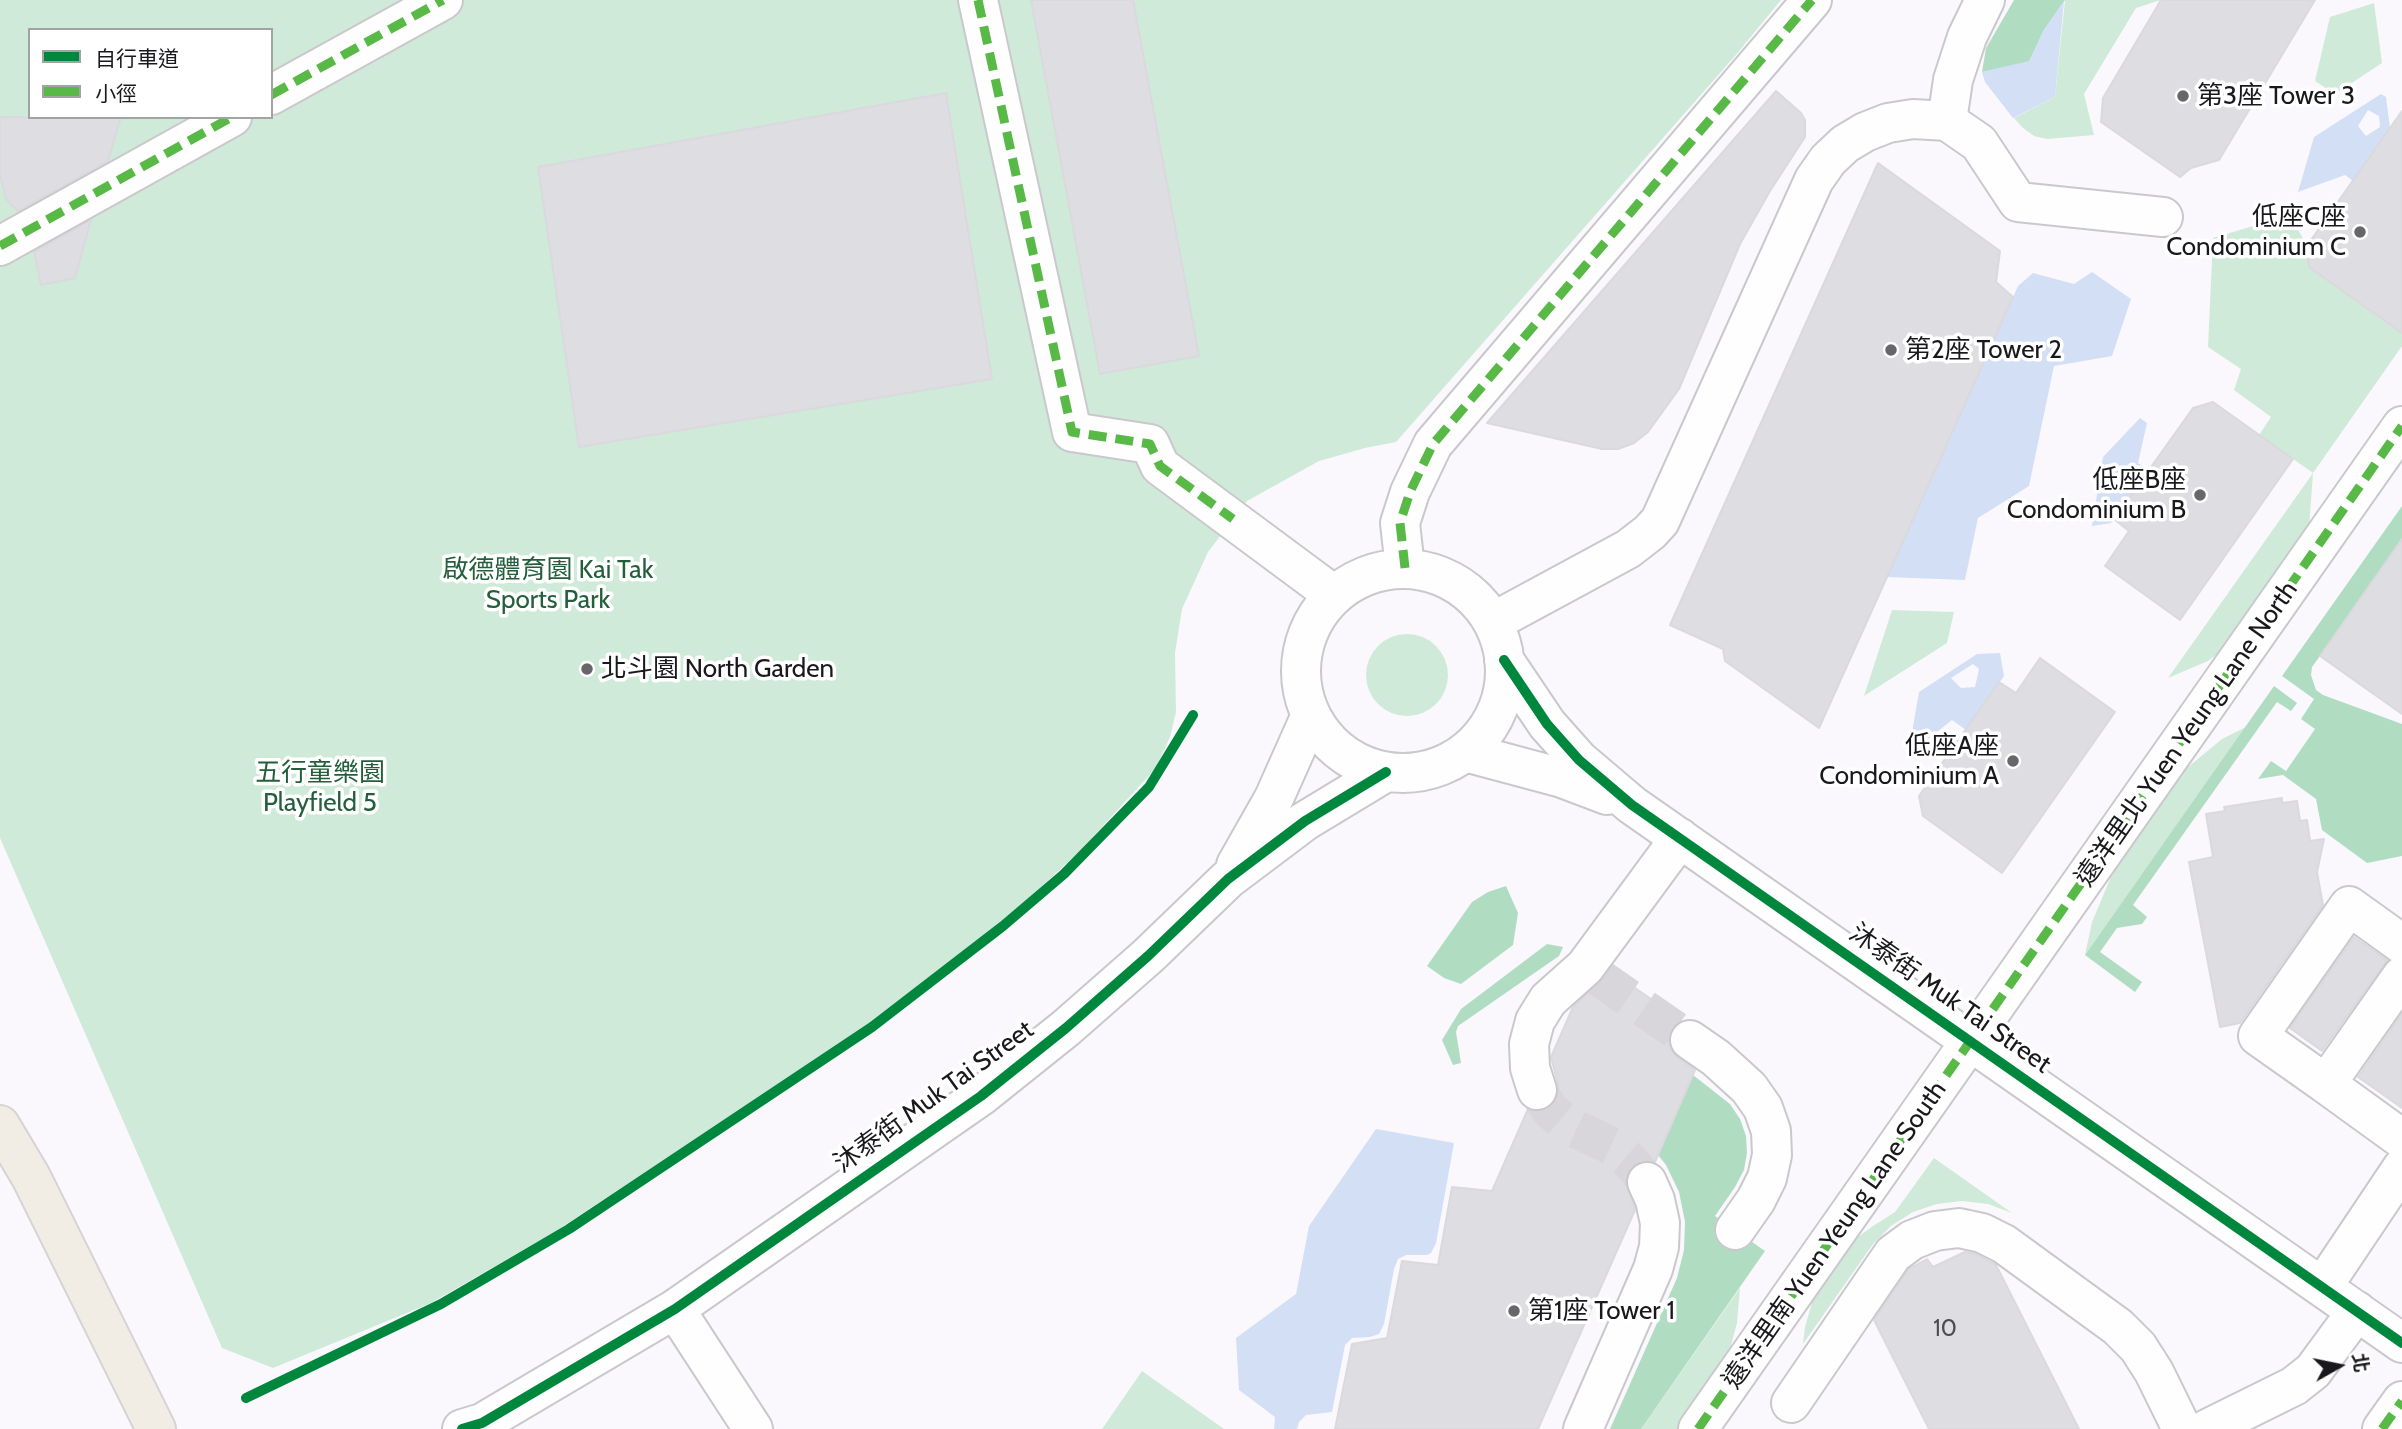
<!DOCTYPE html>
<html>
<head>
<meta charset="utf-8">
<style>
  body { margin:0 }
  #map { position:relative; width:2402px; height:1429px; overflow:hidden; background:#faf8fd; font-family:Cabin,"Noto Sans TC",sans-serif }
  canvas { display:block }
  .legend { position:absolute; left:28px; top:28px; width:245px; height:91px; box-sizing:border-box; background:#fff; border:2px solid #a3a3a4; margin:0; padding:9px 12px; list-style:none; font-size:21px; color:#19181c }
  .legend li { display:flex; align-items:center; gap:14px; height:35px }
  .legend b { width:35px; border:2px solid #a3a3a4 }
  .north { position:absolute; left:2304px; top:1331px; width:70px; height:70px; -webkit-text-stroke:5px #fff; paint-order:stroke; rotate:81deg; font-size:19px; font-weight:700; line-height:28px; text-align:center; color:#19181c }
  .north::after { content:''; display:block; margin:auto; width:24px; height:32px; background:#19181c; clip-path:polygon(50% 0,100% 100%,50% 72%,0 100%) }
</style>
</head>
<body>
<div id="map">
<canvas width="2402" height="1429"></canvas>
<ul class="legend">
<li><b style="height:9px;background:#00873e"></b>自行車道</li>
<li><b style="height:9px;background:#58b947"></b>小徑</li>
</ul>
<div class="north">北</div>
</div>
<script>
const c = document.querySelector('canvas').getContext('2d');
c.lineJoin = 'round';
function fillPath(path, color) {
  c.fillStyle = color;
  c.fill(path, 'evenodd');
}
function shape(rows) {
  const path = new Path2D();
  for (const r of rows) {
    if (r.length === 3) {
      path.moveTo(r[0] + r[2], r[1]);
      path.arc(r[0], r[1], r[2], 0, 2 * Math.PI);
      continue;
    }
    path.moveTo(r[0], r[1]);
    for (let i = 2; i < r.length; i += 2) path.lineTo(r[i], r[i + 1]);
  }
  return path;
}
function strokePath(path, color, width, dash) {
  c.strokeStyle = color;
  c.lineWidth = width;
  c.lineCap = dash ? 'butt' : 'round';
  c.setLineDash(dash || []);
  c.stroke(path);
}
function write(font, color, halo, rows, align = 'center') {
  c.font = font + ' Cabin,"Noto Sans TC",sans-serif';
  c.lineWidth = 7;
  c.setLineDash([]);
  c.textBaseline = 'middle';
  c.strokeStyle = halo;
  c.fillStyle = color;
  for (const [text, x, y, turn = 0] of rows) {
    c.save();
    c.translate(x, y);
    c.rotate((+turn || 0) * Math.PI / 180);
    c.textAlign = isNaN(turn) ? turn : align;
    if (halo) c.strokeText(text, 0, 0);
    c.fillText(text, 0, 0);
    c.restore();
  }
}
const green = shape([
  [0,0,1781,0,1735,56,1396,442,1365,448,1319,461,1247,501,1208,552,1182,609,1175,653,1176,712,1170,737,1156,768,1079,852,1007,918,866,1026,556,1231,431,1303,273,1368,222,1348,0,838],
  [30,30,271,30,271,117,30,117],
  [2065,0,2161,0,2136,8,2084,94,2094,135,2047,139,2034,136,2023,128,2014,118,2055,97],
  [2374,3,2382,63,2335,94,2315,81,2330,17],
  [2290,215,2311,253,2402,333,2402,346,2313,473,2309,528,2223,650,2208,661,2168,678,2313,473,2259,435,2271,417,2234,390,2241,369,2208,347,2213,238],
  [1892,610,1954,612,1947,643,1864,696],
  [1407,675,41],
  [2246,727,2085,955,2092,922,2110,879,2131,840,2156,803,2188,767,2222,739],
  [1934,1158,2012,1213,1988,1204,1962,1201,1937,1204,1913,1212,1891,1226,1873,1244,1803,1344,1805,1327,1813,1299,1829,1268,1850,1243,1873,1226,1895,1212],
  [1740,1288,1737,1323,1728,1356,1685,1429,1641,1429],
  [1142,1371,1224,1429,1102,1429]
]);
const forest = shape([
  [2014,0,2065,0,2044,30,2029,62,1982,72,1986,48],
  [2402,506,2402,542,2400,541,2320,656,2312,667,2311,675,2316,690,2323,695,2402,724,2402,856,2367,863,2322,830,2316,799,2283,775,2258,779,2271,761,2286,771,2315,729,2301,719,2314,699,2282,676],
  [2274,686,2297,703,2291,711,2277,702,2133,905,2147,917,2142,924,2117,928,2100,952,2142,982,2135,992,2085,955],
  [1506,886,1518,913,1513,945,1461,984,1444,978,1427,966,1472,902,1488,892],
  [1547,944,1563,947,1559,956,1458,1026,1456,1032,1461,1063,1453,1065,1442,1040,1461,1009],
  [1693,1075,1730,1104,1740,1119,1746,1136,1747,1153,1744,1170,1735,1187,1715,1216,1765,1251,1641,1429,1610,1429,1677,1278,1684,1250,1685,1222,1679,1192,1666,1165,1658,1155]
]);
const water = shape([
  [2064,1,2055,97,2013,118,1985,82,1982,72,2029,61,2044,30],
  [2381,94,2386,97,2390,128,2353,181,2345,175,2298,192,2314,137],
  [2368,110,2379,116,2380,127,2366,136,2358,126],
  [2092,272,2131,299,2112,356,2054,366,2029,486,1978,518,1965,580,1887,577,2018,286,2033,273,2074,284],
  [2140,418,2147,423,2138,463,2149,470,2111,523,2092,526,2103,457],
  [2000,653,2004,676,1966,730,1952,720,1908,755,1919,692,1977,654],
  [1973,664,1979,669,1975,687,1961,688,1951,678],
  [1376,1129,1454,1143,1436,1243,1431,1253,1427,1255,1406,1255,1398,1259,1394,1269,1384,1324,1379,1334,1370,1337,1352,1338,1345,1345,1332,1412,1306,1415,1299,1422,1297,1429,1274,1429,1275,1417,1239,1390,1236,1338,1296,1294,1309,1226]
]);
const building = shape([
  [1031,0,1133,0,1199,356,1100,374,1031,0],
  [2161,0,2315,0,2219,160,2191,168,2180,177,2101,122,2103,98,2161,0],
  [1776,91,1801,113,1805,120,1805,137,1770,191,1740,244,1679,389,1648,432,1634,443,1618,449,1602,449,1487,423,1776,91],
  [946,93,992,379,579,447,538,167,946,93],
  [2402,111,2402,333,2309,267,2306,247,2402,111],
  [0,117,121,117,108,161,18,211,6,199,0,175,0,117],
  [1878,163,2000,251,1996,282,2013,297,1819,728,1725,661,1723,649,1670,625,1878,163],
  [91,220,75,278,41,285,34,252,91,220],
  [2213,402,2293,459,2180,620,2105,566,2129,531,2114,519,2193,408,2213,402],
  [2402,539,2402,714,2320,656,2402,539],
  [2040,658,2115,712,2002,873,1923,816,1919,796,1999,682,2016,693,2040,658],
  [2282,798,2282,803,2297,801,2300,821,2307,820,2310,841,2324,839,2317,872,2323,905,2240,1023,2220,1027,2189,862,2213,857,2206,814,2225,811,2224,807,2282,798],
  [2354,937,2387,960,2322,1051,2290,1028,2354,937],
  [1615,974,1681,1020,1672,1028,1668,1038,1670,1049,1678,1058,1695,1070,1655,1162,1649,1160,1639,1162,1629,1170,1625,1180,1635,1210,1538,1429,1335,1429,1352,1344,1387,1338,1402,1261,1438,1265,1452,1187,1492,1191,1528,1109,1533,1111,1544,1111,1554,1104,1558,1095,1558,1084,1551,1057,1573,1007,1606,975,1615,974],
  [2402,1014,2402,1108,2358,1077,2402,1014],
  [1965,1252,1975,1254,1996,1265,2079,1429,1929,1429,1874,1320,1909,1269,1927,1259,1933,1267,1965,1252]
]);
const minorTunnel = shape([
  [1597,976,1690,1040],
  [1537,1090,1551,1111,1569,1126,1612,1146,1630,1161,1647,1182]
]);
const minor = shape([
  [978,0,1072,432,1150,444,1160,466,1334,595],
  [271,95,443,0],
  [1947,121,1953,80,1967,37,1985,0],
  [0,246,232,117],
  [1405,568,1400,523,1410,492,1433,444,1812,0],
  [1403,671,102],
  [1493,622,1628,549,1650,532,1660,521,1814,180,1828,160,1845,144,1865,132,1888,123,1913,119,1947,121,1979,143,2018,202,2163,217],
  [1504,660,1547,724,1579,760,1632,805,2402,1343],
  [1465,752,1562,778,1607,795],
  [1236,865,1274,798,1311,715],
  [2402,944,2349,906,2258,1036,2326,1084,2402,976],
  [1690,1040,1716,1058,1749,1088,1763,1108,1771,1131,1772,1155,1767,1178,1756,1200,1735,1230],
  [2326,1084,2402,1139],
  [1537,1090,1530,1068,1529,1044,1535,1021,1548,1000,1585,967,1680,838],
  [2323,1286,2402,1168],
  [675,1309,753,1429],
  [1791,1403,1893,1254,1912,1240,1935,1231,1959,1228,1982,1233,2004,1244,2118,1327,2138,1347,2154,1372,2182,1429],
  [462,1429,482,1423,675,1309,981,1096,1066,1028,1148,956,1228,879,1305,821,1386,772],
  [1583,1429,1653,1269,1659,1247,1660,1223,1655,1200,1647,1182],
  [1698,1429,2402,426],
  [2207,1429,2294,1386,2313,1371,2357,1311],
  [2382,1429,2402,1401]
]);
const major = shape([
  [0,1125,31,1177,156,1429]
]);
const quiet = shape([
  [978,0,1072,432,1150,444,1160,466,1233,519],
  [271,95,443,0],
  [0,246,232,117],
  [1405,568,1400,523,1410,492,1433,444,1812,0],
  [1698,1429,2402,426],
  [2382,1429,2402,1401]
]);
const cycleway = shape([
  [1504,660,1547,724,1579,760,1632,805,2402,1343],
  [246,1398,441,1304,569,1229,872,1027,1003,926,1064,874,1149,787,1193,715],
  [462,1429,482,1423,675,1309,981,1096,1066,1028,1148,956,1228,879,1305,821,1386,772]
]);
const markers = [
  [2183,96,7,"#68666b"],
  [2360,232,7,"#68666b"],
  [1891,350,7,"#68666b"],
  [2200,495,7,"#68666b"],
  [587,669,7,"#68666b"],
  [2013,761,7,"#68666b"],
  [1514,1311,7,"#68666b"]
];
const numberNames = [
  ["10",1945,1329]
];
const poiNames = [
  ["第3座 Tower 3",2197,96],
  ["低座C座",2346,217,"right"],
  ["Condominium C",2346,247,"right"],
  ["第2座 Tower 2",1905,350],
  ["低座B座",2186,480,"right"],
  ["Condominium B",2186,510,"right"],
  ["北斗園 North Garden",601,669],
  ["低座A座",1999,746,"right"],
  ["Condominium A",1999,776,"right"],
  ["第1座 Tower 1",1528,1311]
];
const parkNames = [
  ["啟德體育園 Kai Tak",548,570],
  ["Sports Park",548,600],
  ["五行童樂園",320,773],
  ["Playfield 5",320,803]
];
const streetNames = [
  ["遠洋里北 Yuen Yeung Lane North",2187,734,-55],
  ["沐泰街 Muk Tai Street",1950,999,35],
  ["沐泰街 Muk Tai Street",934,1097,-36],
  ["遠洋里南 Yuen Yeung Lane South",1835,1235,-55]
];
fillPath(green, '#d0ead9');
fillPath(forest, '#b0ddc1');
fillPath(water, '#d2dff5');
fillPath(building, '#dedde1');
strokePath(building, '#dad9dd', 2);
strokePath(minorTunnel, '#d8d6db', 38, [38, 19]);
strokePath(minor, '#cac8cc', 42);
strokePath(major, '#d4d3d5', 42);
strokePath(minor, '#fefeff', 38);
strokePath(major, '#f1ece4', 38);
strokePath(quiet, '#58b947', 9, [18, 9]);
strokePath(cycleway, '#00873e', 10);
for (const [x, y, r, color] of markers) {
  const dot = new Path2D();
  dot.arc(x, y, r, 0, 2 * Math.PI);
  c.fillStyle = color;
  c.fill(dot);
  strokePath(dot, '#fff', 2.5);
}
write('23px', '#4e4c50', null, numberNames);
write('26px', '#19181c', '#fff', poiNames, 'left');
write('26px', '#235f3b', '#fff', parkNames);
write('26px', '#19181c', '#fff', streetNames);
</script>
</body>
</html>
